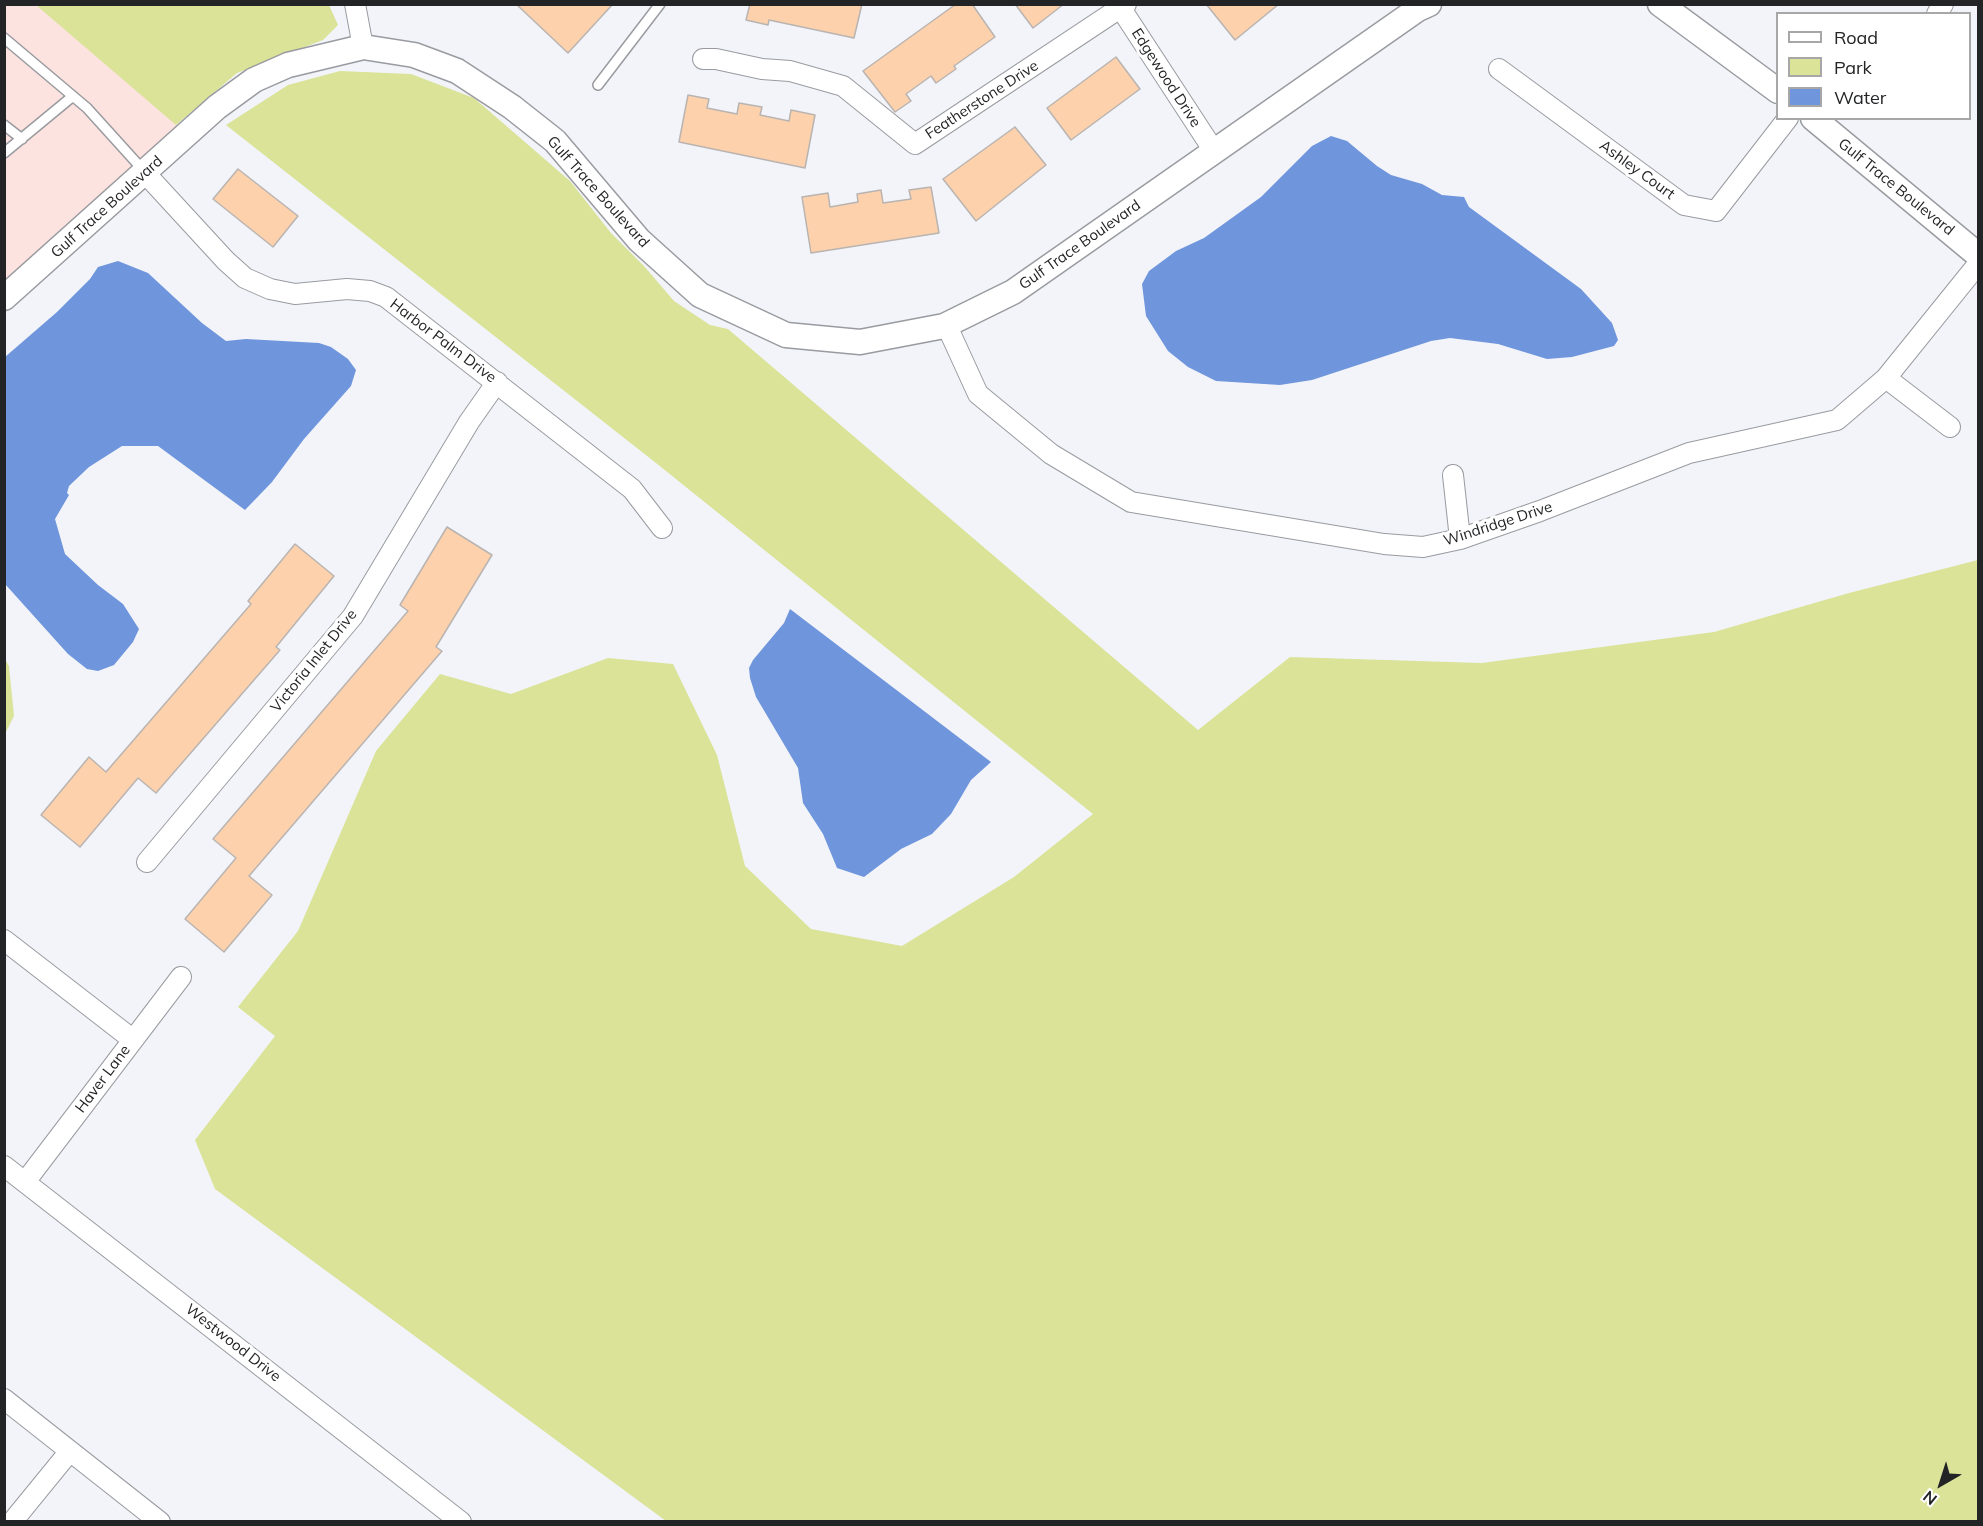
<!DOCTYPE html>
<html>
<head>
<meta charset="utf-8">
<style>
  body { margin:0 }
  #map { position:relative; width:1983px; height:1526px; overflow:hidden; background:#f2f4f9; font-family:Mulish,sans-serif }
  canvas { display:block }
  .frame { position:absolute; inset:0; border:6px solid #232426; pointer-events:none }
  .legend { position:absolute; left:1776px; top:12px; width:195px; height:108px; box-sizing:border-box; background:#fff; border:2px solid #a7a7a8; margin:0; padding:8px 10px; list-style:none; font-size:18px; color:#232426 }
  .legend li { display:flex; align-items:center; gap:12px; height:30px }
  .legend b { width:30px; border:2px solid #a7a7a8 }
  .north { position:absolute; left:1911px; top:1454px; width:60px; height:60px; -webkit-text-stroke:4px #fff; paint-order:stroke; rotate:219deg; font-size:16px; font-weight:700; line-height:24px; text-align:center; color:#232426 }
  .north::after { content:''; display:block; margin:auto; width:21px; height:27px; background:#232426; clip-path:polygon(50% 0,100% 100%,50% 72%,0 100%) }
</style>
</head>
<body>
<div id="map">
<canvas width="1983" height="1526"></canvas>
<div class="frame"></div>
<ul class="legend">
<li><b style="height:8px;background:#fff"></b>Road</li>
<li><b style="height:16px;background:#dae398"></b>Park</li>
<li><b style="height:16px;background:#6f95dc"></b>Water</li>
</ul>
<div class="north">N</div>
</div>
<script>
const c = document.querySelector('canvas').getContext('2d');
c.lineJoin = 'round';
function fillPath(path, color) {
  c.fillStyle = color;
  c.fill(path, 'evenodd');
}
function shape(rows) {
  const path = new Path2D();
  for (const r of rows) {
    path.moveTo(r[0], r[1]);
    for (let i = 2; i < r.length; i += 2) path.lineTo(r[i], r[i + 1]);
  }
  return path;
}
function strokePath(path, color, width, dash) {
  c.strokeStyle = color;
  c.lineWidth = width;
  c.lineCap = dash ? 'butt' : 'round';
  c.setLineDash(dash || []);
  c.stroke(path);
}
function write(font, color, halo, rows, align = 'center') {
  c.font = font + ' Mulish,sans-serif';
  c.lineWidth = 6;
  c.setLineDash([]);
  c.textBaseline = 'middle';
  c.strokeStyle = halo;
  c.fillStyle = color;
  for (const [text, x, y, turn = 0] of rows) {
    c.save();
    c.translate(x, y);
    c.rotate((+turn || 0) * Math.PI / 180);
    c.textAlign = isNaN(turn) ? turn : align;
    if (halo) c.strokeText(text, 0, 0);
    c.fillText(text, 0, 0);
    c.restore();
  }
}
const commercial = shape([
  [5,5,38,5,183,130,5,286]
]);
const green = shape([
  [36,5,329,5,338,25,323,40,237,73,176,125],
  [340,71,411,74,474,98,570,181,611,233,644,266,674,301,710,325,728,329,1198,730,1290,657,1482,663,1714,632,1849,593,1978,560,1978,1521,666,1521,215,1189,195,1140,275,1036,238,1007,298,931,376,751,440,674,511,694,608,658,673,664,717,755,745,866,811,929,902,946,1014,877,1093,814,656,463,226,125,288,85],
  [5,659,9,666,14,716,5,734]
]);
const water = shape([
  [1331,136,1347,141,1377,166,1391,175,1422,184,1442,195,1464,197,1469,207,1581,289,1612,323,1618,340,1614,346,1572,357,1547,359,1498,344,1450,338,1431,341,1312,380,1280,385,1216,381,1188,367,1168,351,1146,316,1142,284,1149,271,1176,251,1204,238,1261,197,1312,146],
  [118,261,148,273,202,323,226,341,246,339,319,343,331,347,348,359,356,370,351,386,304,439,272,482,245,510,158,446,122,446,89,467,69,486,67,493,69,495,55,519,65,554,98,585,123,604,139,629,133,642,114,665,98,671,87,669,68,654,5,584,5,357,57,312,90,279,98,267],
  [790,609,991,762,971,780,951,814,932,834,901,849,864,877,837,868,823,834,803,803,798,768,756,697,750,678,749,668,753,660,784,623]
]);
const building = shape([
  [516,4,613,4,568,53,516,4],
  [750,4,862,4,854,38,769,20,768,25,746,20,750,4],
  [956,4,972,4,995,37,954,66,956,69,936,83,931,76,906,94,911,101,895,112,863,71,956,4],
  [1015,4,1064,4,1033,28,1015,4],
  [1206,4,1279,4,1235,40,1206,4],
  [1116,57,1140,89,1071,140,1047,108,1116,57],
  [688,95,709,99,707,108,737,114,739,103,762,107,760,115,789,121,791,110,815,115,805,168,679,142,688,95],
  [1015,127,1046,165,976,221,943,179,1015,127],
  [238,169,298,216,273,247,213,199,238,169],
  [931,187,939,233,811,253,802,197,828,193,830,207,858,202,857,194,881,190,883,203,911,199,909,190,931,187],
  [447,527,492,555,436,647,442,651,249,876,272,895,224,952,185,919,236,858,213,839,408,611,400,605,447,527],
  [295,544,334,576,276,647,280,650,156,793,138,778,80,847,41,815,89,757,106,772,251,604,248,601,295,544]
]);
const service = shape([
  [4,38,87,108,144,171],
  [598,85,660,4],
  [4,125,22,139],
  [4,153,73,96]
]);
const minor = shape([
  [355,4,363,47],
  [1118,4,1214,151],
  [1937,14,1943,4],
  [703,59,716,59,762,69,790,71,843,86,915,144,1126,4],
  [1499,69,1684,205,1716,211,1788,118],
  [145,173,226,261,245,278,270,289,295,294,347,289,370,291,386,297,632,489,662,528],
  [946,324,978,394,1051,454,1131,502,1384,544,1423,547,1460,539,1540,511,1689,453,1837,420,1886,378,1978,264],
  [1886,378,1950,427],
  [1453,475,1460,539],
  [147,862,353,616,469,422,497,382],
  [4,940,132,1039],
  [4,1166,461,1522],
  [25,1182,181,977],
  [4,1399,160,1522],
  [12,1522,70,1451]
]);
const tertiary = shape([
  [1660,4,1778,91],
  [1813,118,1978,255],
  [4,298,217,107,254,80,288,65,363,47,414,55,457,71,512,107,555,141,639,240,700,295,786,335,860,342,944,326,1013,292,1418,9,1429,4]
]);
const streetNames = [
  ["Edgewood Drive",1166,78,57],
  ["Featherstone Drive",982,100,-33],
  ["Ashley Court",1637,170,36],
  ["Gulf Trace Boulevard",1896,187,39],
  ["Gulf Trace Boulevard",598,192,48],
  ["Gulf Trace Boulevard",107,207,-42],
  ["Gulf Trace Boulevard",1080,245,-35],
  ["Harbor Palm Drive",443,341,37],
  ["Windridge Drive",1498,524,-18],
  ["Victoria Inlet Drive",314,661,-51],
  ["Haver Lane",103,1079,-53],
  ["Westwood Drive",233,1343,38]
];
fillPath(commercial, '#fde3df');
fillPath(green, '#dae398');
fillPath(water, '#6f95dc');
fillPath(building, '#fdd1ac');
strokePath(building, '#b9b4b1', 1.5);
strokePath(service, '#999ba0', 12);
strokePath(minor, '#999ba0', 22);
strokePath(tertiary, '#999ba0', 27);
strokePath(service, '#fff', 9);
strokePath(minor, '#fff', 20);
strokePath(tertiary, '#fff', 24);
write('15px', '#232426', '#fff', streetNames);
</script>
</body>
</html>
